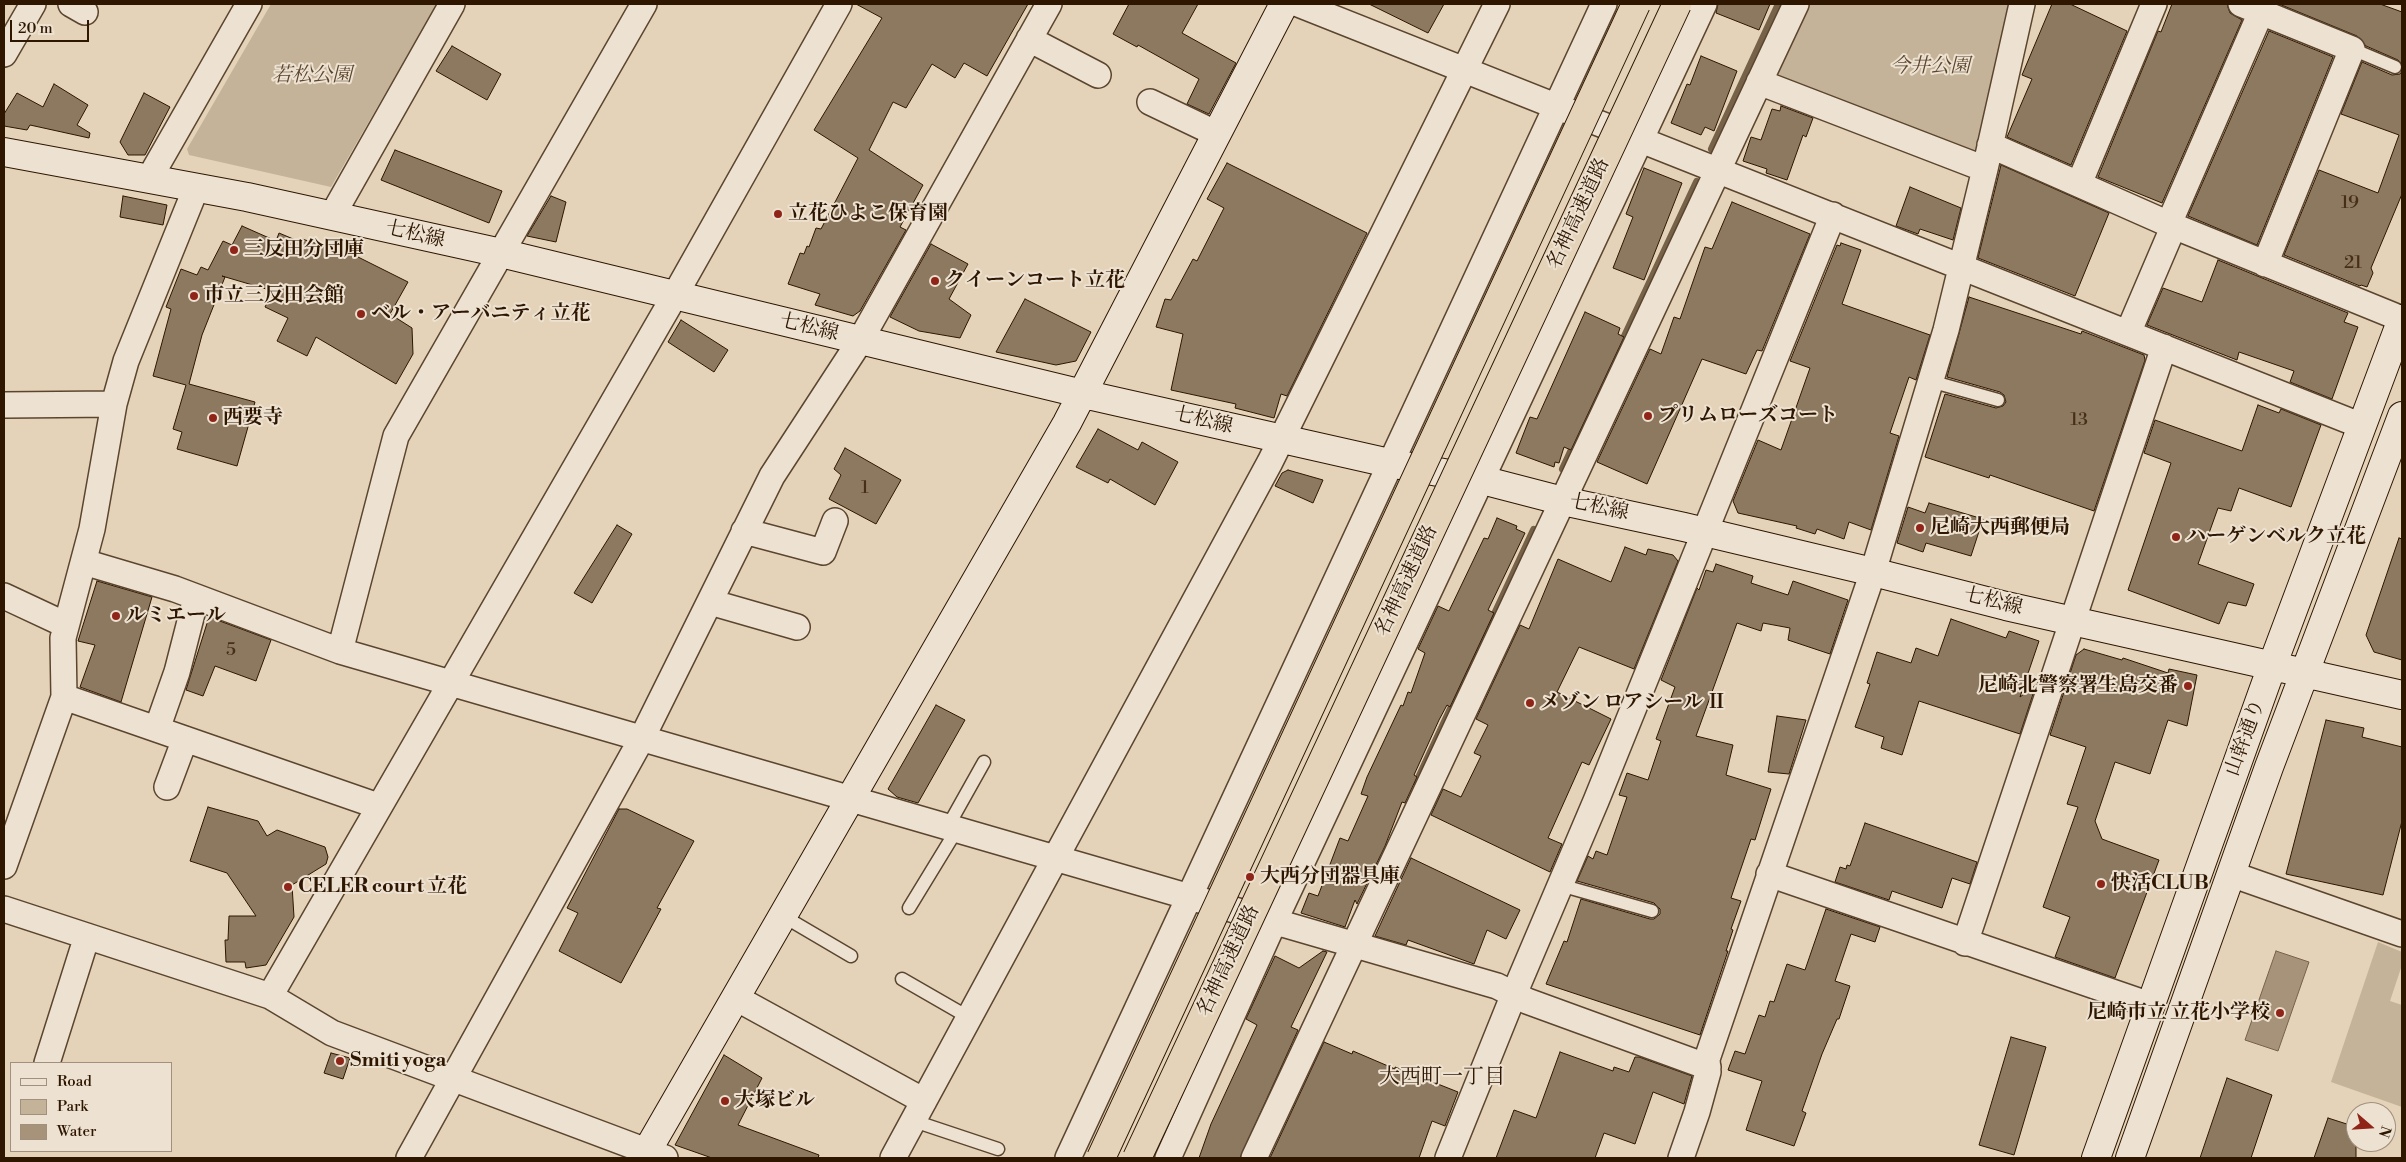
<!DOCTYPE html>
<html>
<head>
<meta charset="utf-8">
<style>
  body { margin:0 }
  #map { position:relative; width:2406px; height:1162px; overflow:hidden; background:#e4d3b8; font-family:"Libre Bodoni",serif }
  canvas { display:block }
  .frame { position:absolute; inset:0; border:5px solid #2e1600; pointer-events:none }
  .legend { position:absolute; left:10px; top:1062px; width:162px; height:90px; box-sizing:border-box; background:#ede2d1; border:1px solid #a1907d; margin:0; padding:6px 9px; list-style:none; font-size:15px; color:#2e1600 }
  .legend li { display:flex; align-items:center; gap:10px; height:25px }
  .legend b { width:25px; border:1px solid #a1907d }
  .north { position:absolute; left:2346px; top:1102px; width:50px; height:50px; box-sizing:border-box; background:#ede2d1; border:1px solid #a1907d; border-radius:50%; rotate:109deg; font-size:14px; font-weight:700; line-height:20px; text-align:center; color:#2e1600 }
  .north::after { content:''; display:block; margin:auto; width:18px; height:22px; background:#8f2418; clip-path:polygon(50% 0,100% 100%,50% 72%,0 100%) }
  .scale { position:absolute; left:10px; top:20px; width:79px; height:22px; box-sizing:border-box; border:2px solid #2e1600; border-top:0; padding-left:6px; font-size:15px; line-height:18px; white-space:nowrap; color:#2e1600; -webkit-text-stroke:4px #ede2d1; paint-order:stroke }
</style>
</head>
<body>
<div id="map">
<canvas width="2406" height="1162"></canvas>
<div class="frame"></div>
<ul class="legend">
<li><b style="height:6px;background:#ede2d1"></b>Road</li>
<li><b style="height:14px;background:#c5b399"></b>Park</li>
<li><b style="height:14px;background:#a69379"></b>Water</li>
</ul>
<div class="north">N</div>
<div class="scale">20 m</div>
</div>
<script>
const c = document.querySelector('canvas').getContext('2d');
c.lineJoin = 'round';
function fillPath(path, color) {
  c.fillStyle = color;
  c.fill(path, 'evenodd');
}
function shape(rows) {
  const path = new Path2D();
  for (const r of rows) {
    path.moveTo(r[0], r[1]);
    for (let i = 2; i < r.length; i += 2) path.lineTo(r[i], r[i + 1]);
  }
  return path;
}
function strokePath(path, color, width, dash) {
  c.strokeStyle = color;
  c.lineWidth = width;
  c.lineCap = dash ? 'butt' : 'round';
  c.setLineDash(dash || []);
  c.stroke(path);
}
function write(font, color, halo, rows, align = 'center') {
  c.font = font + ' "Libre Bodoni","Noto Serif JP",serif';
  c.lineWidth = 4;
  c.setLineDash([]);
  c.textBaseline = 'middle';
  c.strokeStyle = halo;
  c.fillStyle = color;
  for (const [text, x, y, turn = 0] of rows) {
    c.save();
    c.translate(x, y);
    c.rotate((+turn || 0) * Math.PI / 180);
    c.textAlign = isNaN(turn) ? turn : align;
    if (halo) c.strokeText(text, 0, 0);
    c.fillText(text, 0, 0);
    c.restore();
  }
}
const green = shape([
  [271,4,437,4,331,187,189,155,187,149],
  [1808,4,2011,4,1976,152,1774,78],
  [2378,942,2402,952,2402,965,2390,1001,2402,1005,2402,1107,2331,1082]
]);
const water = shape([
  [2276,951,2309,962,2278,1051,2245,1040,2276,951]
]);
const stream = shape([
  [1712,149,1779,4],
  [1563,469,1697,182],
  [1417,782,1534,530]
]);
const building = shape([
  [856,4,1028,4,987,76,964,63,955,78,932,64,906,108,893,102,869,150,923,185,900,227,906,230,860,311,853,316,815,305,820,294,788,284,800,253,804,254,807,246,809,247,816,228,821,229,858,158,814,130,882,18,856,4],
  [1129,4,1198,4,1182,33,1236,63,1209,114,1187,104,1199,79,1138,45,1137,47,1113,34,1129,4],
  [1369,4,1444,4,1428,33,1369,4],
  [1718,4,1770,4,1759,30,1716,13,1718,4],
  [2052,4,2070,4,2127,31,2071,165,2007,137,2032,79,2022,75,2052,4],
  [2172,4,2227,4,2230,13,2242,20,2162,203,2098,177,2158,31,2161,32,2172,4],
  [2279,4,2380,4,2402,12,2402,64,2398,60,2366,46,2357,36,2279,4],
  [2269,31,2333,57,2257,245,2188,216,2269,31],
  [452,46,501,74,487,100,436,71,452,46],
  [1701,56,1737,71,1714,131,1705,127,1701,135,1671,123,1687,84,1690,85,1701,56],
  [2362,62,2392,75,2400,74,2402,71,2402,194,2371,268,2373,273,2367,287,2361,285,2360,286,2284,255,2319,170,2378,193,2399,135,2341,114,2362,62],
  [54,84,88,105,77,125,90,133,89,138,30,125,27,130,4,126,4,114,17,93,43,107,54,84],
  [144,93,170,107,145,155,128,155,120,142,144,93],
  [1781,106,1813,118,1806,137,1803,135,1787,180,1766,173,1767,169,1743,161,1751,137,1761,140,1772,109,1780,111,1781,106],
  [395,150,502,191,489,223,381,180,395,150],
  [1227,163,1367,233,1287,396,1281,394,1274,418,1235,408,1236,404,1171,390,1183,334,1156,327,1165,299,1171,300,1193,259,1197,261,1224,208,1207,199,1227,163],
  [2001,165,2109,213,2075,296,1978,258,2001,165],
  [1644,168,1682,183,1644,280,1613,268,1633,217,1626,214,1644,168],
  [1910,187,1961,208,1953,240,1920,229,1918,234,1896,226,1910,187],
  [123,196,167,205,163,225,120,217,123,196],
  [551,196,566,202,556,242,527,236,551,196],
  [1732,202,1810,234,1762,351,1757,350,1746,374,1702,359,1647,484,1597,462,1650,349,1661,354,1674,317,1680,319,1705,247,1712,249,1732,202],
  [242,226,276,241,279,233,298,241,299,238,324,246,326,241,408,282,390,314,412,328,413,354,396,384,316,337,307,356,277,341,288,318,265,307,273,291,222,276,225,277,202,335,189,384,255,402,237,466,177,449,182,432,173,429,186,385,153,376,171,309,166,307,181,269,197,275,201,267,208,270,223,241,232,245,242,226],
  [1841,243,1861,250,1842,304,1930,335,1916,380,1909,377,1890,433,1899,436,1871,530,1849,522,1844,539,1817,529,1815,534,1796,528,1797,526,1738,513,1733,501,1758,440,1781,450,1810,368,1790,361,1837,245,1840,246,1841,243],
  [931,244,968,264,949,299,971,315,960,338,919,331,890,317,931,244],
  [2218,260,2348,313,2344,322,2358,327,2332,399,2290,382,2294,371,2239,352,2237,360,2147,325,2163,288,2202,302,2218,260],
  [1969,297,2081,334,2082,331,2144,355,2145,360,2094,511,1990,475,1989,478,1925,457,1945,394,1996,408,2003,406,2006,402,2004,395,2000,392,1947,377,1969,297],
  [1025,299,1091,332,1076,361,1056,365,996,352,1025,299],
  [1585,312,1620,328,1618,334,1624,337,1571,450,1564,447,1559,463,1555,462,1554,467,1516,453,1530,417,1537,419,1585,312],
  [681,320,728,350,714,372,668,342,681,320],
  [2258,405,2279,413,2281,409,2321,425,2291,507,2239,488,2231,511,2218,508,2198,564,2254,584,2246,606,2228,602,2219,624,2128,590,2171,463,2144,453,2155,420,2242,451,2258,405],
  [1098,429,1138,450,1142,442,1178,462,1155,505,1110,479,1108,483,1076,467,1098,429],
  [845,448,901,480,876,524,829,499,841,475,834,469,845,448],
  [1288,470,1323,480,1313,503,1275,486,1282,473,1288,470],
  [1929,503,1983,519,1971,556,1926,543,1923,552,1897,543,1908,507,1925,513,1929,503],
  [1497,518,1517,526,1516,529,1525,533,1488,610,1494,613,1450,707,1447,705,1439,720,1414,775,1417,777,1405,803,1402,802,1385,846,1357,904,1355,900,1345,927,1301,913,1309,893,1318,896,1340,838,1348,841,1368,796,1361,794,1367,777,1401,705,1403,706,1408,692,1411,693,1425,653,1418,649,1438,606,1449,611,1484,538,1488,539,1497,518],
  [617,525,632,534,592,603,574,593,617,525],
  [2399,538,2402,539,2402,660,2374,652,2366,635,2399,538],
  [1625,547,1646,555,1648,549,1673,555,1678,561,1634,669,1579,647,1557,692,1611,719,1589,765,1582,762,1548,838,1562,844,1550,872,1431,815,1443,789,1461,797,1481,756,1474,753,1488,725,1476,719,1520,625,1529,629,1558,559,1611,582,1625,547],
  [1716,564,1753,576,1751,583,1788,595,1793,581,1848,600,1830,654,1788,640,1790,628,1763,623,1761,631,1737,623,1696,736,1733,745,1726,775,1771,789,1755,840,1751,839,1731,898,1741,901,1731,929,1733,930,1726,951,1728,951,1700,1035,1546,984,1564,941,1567,942,1581,899,1650,919,1654,919,1660,914,1660,909,1654,903,1577,881,1588,856,1593,859,1596,851,1607,855,1627,797,1619,795,1627,773,1648,780,1661,741,1656,739,1675,687,1661,680,1697,588,1699,590,1706,570,1713,572,1716,564],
  [97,581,152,597,121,702,80,687,95,645,78,641,97,581],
  [209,617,271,640,256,681,215,666,203,696,186,690,209,617],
  [1951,619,2006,638,2009,631,2039,641,2020,697,2036,685,2020,734,1919,701,1902,755,1881,748,1884,737,1855,727,1870,684,1867,683,1877,652,1911,663,1916,648,1938,656,1951,619],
  [2084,649,2122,660,2123,658,2168,673,2169,669,2197,675,2187,726,2168,720,2150,774,2115,762,2095,821,2102,839,2159,860,2115,978,2055,957,2070,917,2043,907,2078,807,2067,804,2086,747,2050,735,2076,655,2084,649],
  [936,705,965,720,918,803,897,797,888,789,936,705],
  [1777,716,1806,720,1789,774,1768,772,1777,716],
  [2326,720,2364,728,2362,737,2402,747,2402,821,2383,895,2286,874,2326,720],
  [208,807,258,821,267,836,277,830,325,847,328,857,326,864,292,885,294,917,266,965,246,968,245,962,226,962,225,940,228,940,229,916,256,916,227,873,190,861,208,807],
  [619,809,627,809,694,841,657,908,661,909,621,983,559,951,578,913,567,908,619,809],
  [1865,823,1977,862,1970,884,1952,878,1942,908,1892,891,1889,900,1835,882,1840,867,1846,869,1847,865,1850,866,1865,823],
  [1411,858,1520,910,1506,939,1487,930,1474,964,1408,940,1406,945,1375,936,1411,858],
  [1826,909,1880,927,1875,942,1851,934,1835,981,1850,986,1839,1019,1837,1019,1822,1054,1802,1111,1806,1113,1794,1146,1746,1130,1762,1081,1728,1070,1735,1051,1745,1054,1759,1015,1765,1017,1770,1001,1774,1002,1787,964,1805,970,1826,909],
  [1323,951,1327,952,1291,1027,1298,1030,1240,1158,1199,1158,1211,1124,1257,1025,1246,1019,1275,956,1299,968,1323,951],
  [2011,1037,2046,1047,2014,1155,1979,1145,2011,1037],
  [1324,1042,1352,1054,1353,1051,1395,1069,1395,1067,1458,1092,1445,1126,1432,1121,1419,1158,1270,1158,1324,1042],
  [1560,1052,1613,1071,1614,1067,1629,1072,1635,1057,1639,1057,1692,1076,1684,1104,1653,1092,1635,1144,1604,1133,1595,1158,1496,1158,1514,1110,1536,1118,1560,1052],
  [331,1053,350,1058,343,1079,324,1073,331,1053],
  [724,1055,762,1078,738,1125,819,1155,818,1158,712,1158,675,1145,724,1055],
  [2227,1078,2272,1095,2251,1158,2200,1158,2227,1078],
  [2328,1118,2356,1127,2356,1158,2314,1158,2328,1118]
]);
const lane = shape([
  [2352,49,2395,67],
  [1930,381,1998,400],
  [947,828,984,762],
  [1560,885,1652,911],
  [909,908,956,831],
  [783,916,851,956],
  [902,979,968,1017],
  [914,1121,998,1149]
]);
const street = shape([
  [71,4,85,12],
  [1298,4,2362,426],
  [2241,4,2352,49,2265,264],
  [1029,39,1098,75],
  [4,54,33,4],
  [1759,82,1985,169],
  [1150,102,1217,134],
  [1990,145,2171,225,2402,319],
  [149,179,249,4],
  [2079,184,2154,4],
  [332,216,452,4],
  [2128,333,2172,230,2171,219,2261,12],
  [4,405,114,404],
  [744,531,823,552,835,521],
  [84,562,175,589,340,651,1497,986,1527,1001,1708,1067],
  [4,596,66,625],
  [710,602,797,627],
  [340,651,396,436,644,4],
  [64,697,378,806],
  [157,729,177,672,196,598],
  [167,787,185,739],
  [4,866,64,697,63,638,92,529,114,404,126,361,196,188],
  [1769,874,2150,1005],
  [2231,874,2402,934],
  [4,909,270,996,332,1033,665,1158],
  [1965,943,2164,347],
  [270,996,675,295,839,4],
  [736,998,924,1101],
  [47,1063,87,936],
  [409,1158,642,738,772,476,860,341,1049,4],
  [893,1158,1270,462,1497,4],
  [1068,1158,1604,4],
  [1168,1158,1274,922,1704,4],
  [1254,1158,1796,4],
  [1448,1158,1514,994,1596,801,1833,215],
  [1681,1158,1697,1112,1708,1072,1707,1059,1873,572,1946,330,1985,169,2022,4]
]);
const secondary = shape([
  [4,152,247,197,501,253,1083,394,1389,463,1482,480,1563,501,1684,527,1873,572,2006,606,2402,695],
  [643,1158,1067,423,1284,4],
  [2096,1158,2272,666,2402,319],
  [2130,1158,2269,767,2402,416]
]);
const highwayBridge = shape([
  [1101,1158,1636,4],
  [1137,1158,1677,4]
]);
const markers = [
  [778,214,5,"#8f2418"],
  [234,250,5,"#8f2418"],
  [935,281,5,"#8f2418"],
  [194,296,5,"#8f2418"],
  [361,314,5,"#8f2418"],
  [1648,416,5,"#8f2418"],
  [213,418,5,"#8f2418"],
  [1920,528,5,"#8f2418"],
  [2176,537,5,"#8f2418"],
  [116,616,5,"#8f2418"],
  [2188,686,5,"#8f2418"],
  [1530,703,5,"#8f2418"],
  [1250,877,5,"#8f2418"],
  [2101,884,5,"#8f2418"],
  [288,887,5,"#8f2418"],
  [2280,1013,5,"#8f2418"],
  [340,1061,5,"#8f2418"],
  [725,1101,5,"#8f2418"]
];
const numberNames = [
  ["19",2350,204],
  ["21",2353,264],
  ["13",2079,421],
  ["1",865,489],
  ["5",231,651]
];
const parkNames = [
  ["今井公園",1930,67],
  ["若松公園",312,76]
];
const poiNames = [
  ["立花ひよこ保育園",788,214],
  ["三反田分団庫",244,250],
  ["クイーンコート立花",945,281],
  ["市立三反田会館",204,296],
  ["ベル・アーバニティ立花",371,314],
  ["プリムローズコート",1658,416],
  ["西要寺",223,418],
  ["尼崎大西郵便局",1930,528],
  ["ハーゲンベルク立花",2186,537],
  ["ルミエール",126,616],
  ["尼崎北警察署生島交番",2178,686,"right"],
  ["メゾン ロアシール Ⅱ",1540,703],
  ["大西分団器具庫",1260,877],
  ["快活CLUB",2111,884],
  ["CELER court 立花",298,887],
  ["尼崎市立 立花小学校",2270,1013,"right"],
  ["Smiti yoga",350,1061],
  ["大塚ビル",735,1101]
];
const streetNames = [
  ["名神高速道路",1579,214,-65],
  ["七松線",415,235,13],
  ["七松線",809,328,14],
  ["七松線",1203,421,13],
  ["七松線",1599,508,12],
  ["名神高速道路",1407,581,-65],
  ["七松線",1993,602,14],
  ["山幹通り",2246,738,-70],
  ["名神高速道路",1229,961,-65]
];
const neighbourhoodNames = [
  ["大西町一丁目",1442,1078]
];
fillPath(green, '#c5b399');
fillPath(water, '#a69379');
strokePath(water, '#766149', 1);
strokePath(stream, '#766149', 8);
fillPath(building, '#8d7860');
strokePath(building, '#2e1600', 1);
strokePath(lane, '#5c452e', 15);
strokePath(street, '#5c452e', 28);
strokePath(secondary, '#2e1600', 30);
strokePath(lane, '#ede2d1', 12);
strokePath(street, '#ede2d1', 25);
strokePath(secondary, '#ede2d1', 28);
strokePath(highwayBridge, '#2e1600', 30, []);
strokePath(highwayBridge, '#e4d3b8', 28);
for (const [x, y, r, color] of markers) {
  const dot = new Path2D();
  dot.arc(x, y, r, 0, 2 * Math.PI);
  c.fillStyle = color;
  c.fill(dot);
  strokePath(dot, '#ede2d1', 2);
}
write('18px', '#462e18', null, numberNames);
write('italic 20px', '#5b452e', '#ede2d1', parkNames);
write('bold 20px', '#2e1600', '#ede2d1', poiNames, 'left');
write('20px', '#2e1600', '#ede2d1', streetNames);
write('21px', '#2e1600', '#ede2d1', neighbourhoodNames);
</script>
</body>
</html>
